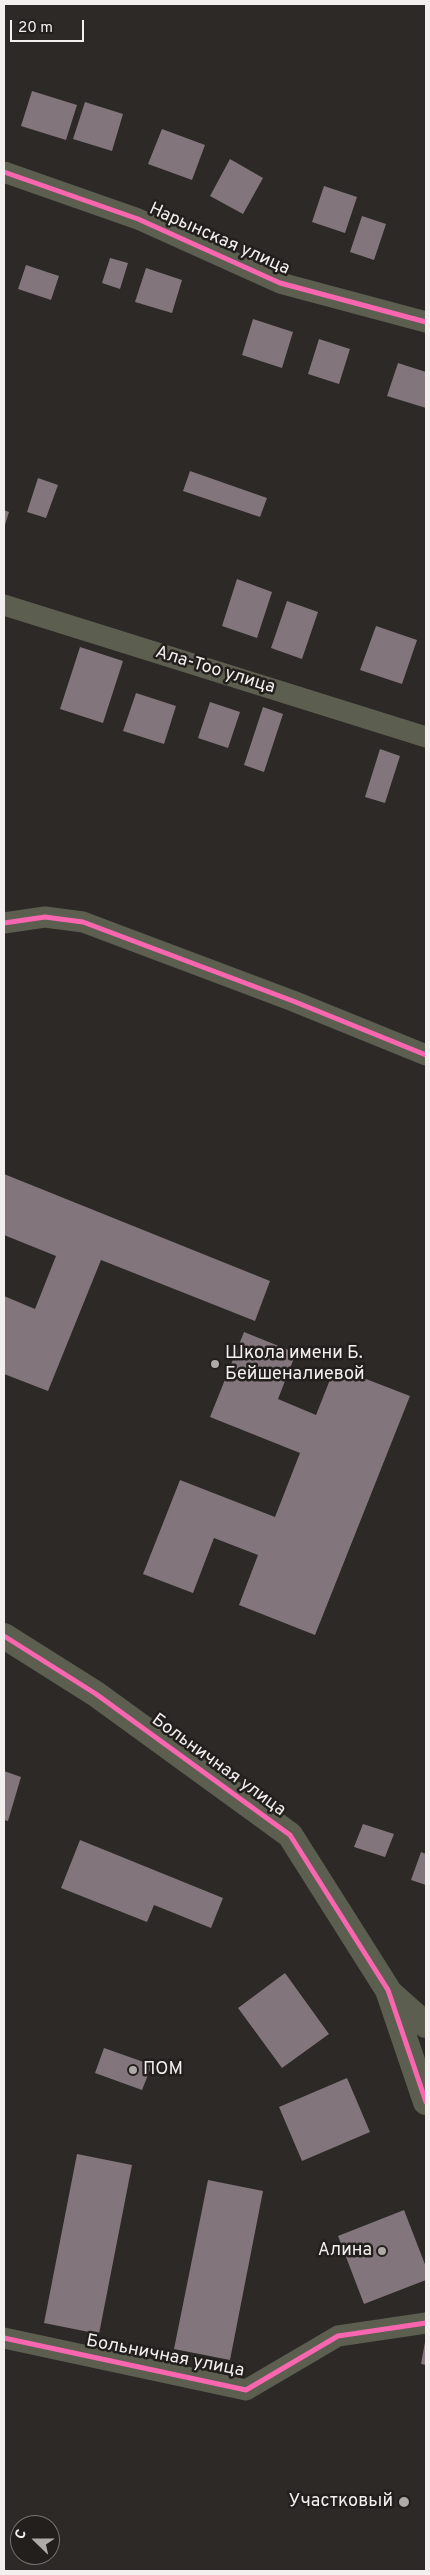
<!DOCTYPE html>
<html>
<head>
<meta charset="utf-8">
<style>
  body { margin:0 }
  #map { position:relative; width:430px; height:2575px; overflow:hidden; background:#2c2927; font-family:Overpass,sans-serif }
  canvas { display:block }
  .frame { position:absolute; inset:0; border:5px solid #f2efee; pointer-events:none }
  .north { position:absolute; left:10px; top:2515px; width:50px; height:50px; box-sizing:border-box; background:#231f1d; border:1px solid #767271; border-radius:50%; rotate:292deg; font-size:14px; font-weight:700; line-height:20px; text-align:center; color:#f2efee }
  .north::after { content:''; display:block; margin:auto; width:18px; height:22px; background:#adaaa8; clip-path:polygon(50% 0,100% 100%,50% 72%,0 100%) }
  .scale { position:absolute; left:10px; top:20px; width:74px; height:22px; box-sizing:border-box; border:2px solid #f2efee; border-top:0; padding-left:6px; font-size:15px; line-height:18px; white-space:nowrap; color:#f2efee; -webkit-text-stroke:4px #231f1d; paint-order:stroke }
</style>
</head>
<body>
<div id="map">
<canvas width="430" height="2575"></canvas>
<div class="frame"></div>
<div class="north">С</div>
<div class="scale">20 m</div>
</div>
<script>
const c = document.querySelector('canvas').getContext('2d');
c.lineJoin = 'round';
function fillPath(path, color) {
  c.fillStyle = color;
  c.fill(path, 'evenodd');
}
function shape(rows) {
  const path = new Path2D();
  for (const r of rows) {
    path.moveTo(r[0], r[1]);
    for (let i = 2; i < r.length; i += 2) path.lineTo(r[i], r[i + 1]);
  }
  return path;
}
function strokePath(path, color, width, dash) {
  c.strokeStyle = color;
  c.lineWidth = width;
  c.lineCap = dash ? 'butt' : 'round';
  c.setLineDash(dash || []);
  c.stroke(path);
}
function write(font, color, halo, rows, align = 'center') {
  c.font = font + ' Overpass,sans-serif';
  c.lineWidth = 5;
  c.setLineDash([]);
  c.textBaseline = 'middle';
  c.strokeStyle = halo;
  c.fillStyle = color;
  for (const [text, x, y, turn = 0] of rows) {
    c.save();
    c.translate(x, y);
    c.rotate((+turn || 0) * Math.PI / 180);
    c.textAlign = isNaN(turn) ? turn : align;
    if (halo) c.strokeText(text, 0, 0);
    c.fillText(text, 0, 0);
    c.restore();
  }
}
const building = shape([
  [32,91,77,105,66,140,21,126],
  [85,102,123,114,112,151,73,139],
  [162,129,205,145,192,180,148,164],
  [230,159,263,178,243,214,210,196],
  [324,186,357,197,345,233,312,222],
  [362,216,386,224,374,260,350,252],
  [110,258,128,263,120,289,102,283],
  [26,265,59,276,51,300,18,289],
  [146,268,182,280,172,313,135,302],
  [253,319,293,332,282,368,242,355],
  [319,339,350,349,339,384,308,374],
  [398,363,426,372,426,408,387,396],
  [190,471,267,498,260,517,183,491],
  [38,478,58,485,46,518,27,512],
  [4,510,9,512,4,528],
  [237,579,272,592,257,638,222,626],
  [287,601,318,612,302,659,271,648],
  [376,626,417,640,402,684,360,670],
  [80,647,123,661,103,723,60,709],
  [136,693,176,706,164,744,123,731],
  [210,702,240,712,228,748,198,738],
  [263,707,283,714,264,772,244,765],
  [380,749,400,756,385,803,365,797],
  [4,1174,270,1281,255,1321,101,1260,48,1391,4,1374,4,1296,35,1309,56,1256,4,1235],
  [244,1332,296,1353,278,1399,316,1415,335,1367,410,1396,315,1635,239,1605,258,1555,214,1538,193,1593,143,1574,180,1480,275,1517,300,1453,210,1417],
  [4,1771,21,1777,8,1821,4,1820],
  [363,1824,394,1834,385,1857,354,1847],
  [80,1840,223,1898,211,1928,154,1905,147,1922,61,1888],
  [421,1852,426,1854,426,1885,411,1880],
  [285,1973,329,2034,282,2068,238,2008],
  [104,2048,152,2065,142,2090,95,2073],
  [347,2078,370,2132,302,2161,279,2107],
  [77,2154,132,2165,99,2334,44,2323],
  [208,2180,263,2191,230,2360,174,2349],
  [404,2210,426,2267,426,2280,364,2304,338,2236],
  [425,2342,426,2342,426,2365,421,2364]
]);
const minor = shape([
  [4,172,138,219,280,283,426,322],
  [4,605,426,737],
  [4,923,45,917,83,922,293,1001,426,1055],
  [4,2338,246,2390,338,2336,426,2323]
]);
const tertiary = shape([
  [4,1636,96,1694,290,1835,388,1990,426,2102],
  [390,1993,426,2025]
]);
const cycleway = shape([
  [4,172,138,219,280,283,426,322],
  [4,923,45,917,83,922,293,1001,426,1055],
  [4,1636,96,1694,290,1835,388,1990,426,2102],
  [4,2338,246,2390,338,2336,426,2323]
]);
const markers = [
  [215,1364,5,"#adaaa8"],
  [133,2070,5,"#adaaa8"],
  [382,2251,5,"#adaaa8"],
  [404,2502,6,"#adaaa8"]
];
const streetNames = [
  ["Нарынская улица",219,240,24],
  ["Ала-Тоо улица",215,671,17],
  ["Больничная улица",218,1766,36],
  ["Больничная улица",165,2357,11]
];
const poiNames = [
  ["Школа имени Б.",225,1354],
  ["Бейшеналиевой",225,1375],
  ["ПОМ",143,2070],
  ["Алина",372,2251,"right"],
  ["Участковый",393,2502,"right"]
];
fillPath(building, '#82757b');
strokePath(minor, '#5c5e50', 21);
strokePath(tertiary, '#5c5e50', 26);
strokePath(cycleway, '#f766af', 5);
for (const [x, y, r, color] of markers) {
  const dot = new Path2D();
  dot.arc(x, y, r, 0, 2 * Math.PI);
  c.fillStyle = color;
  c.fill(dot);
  strokePath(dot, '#231f1d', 2);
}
write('18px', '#f2efee', '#231f1d', streetNames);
write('18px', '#f2efee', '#231f1d', poiNames, 'left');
</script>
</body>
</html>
